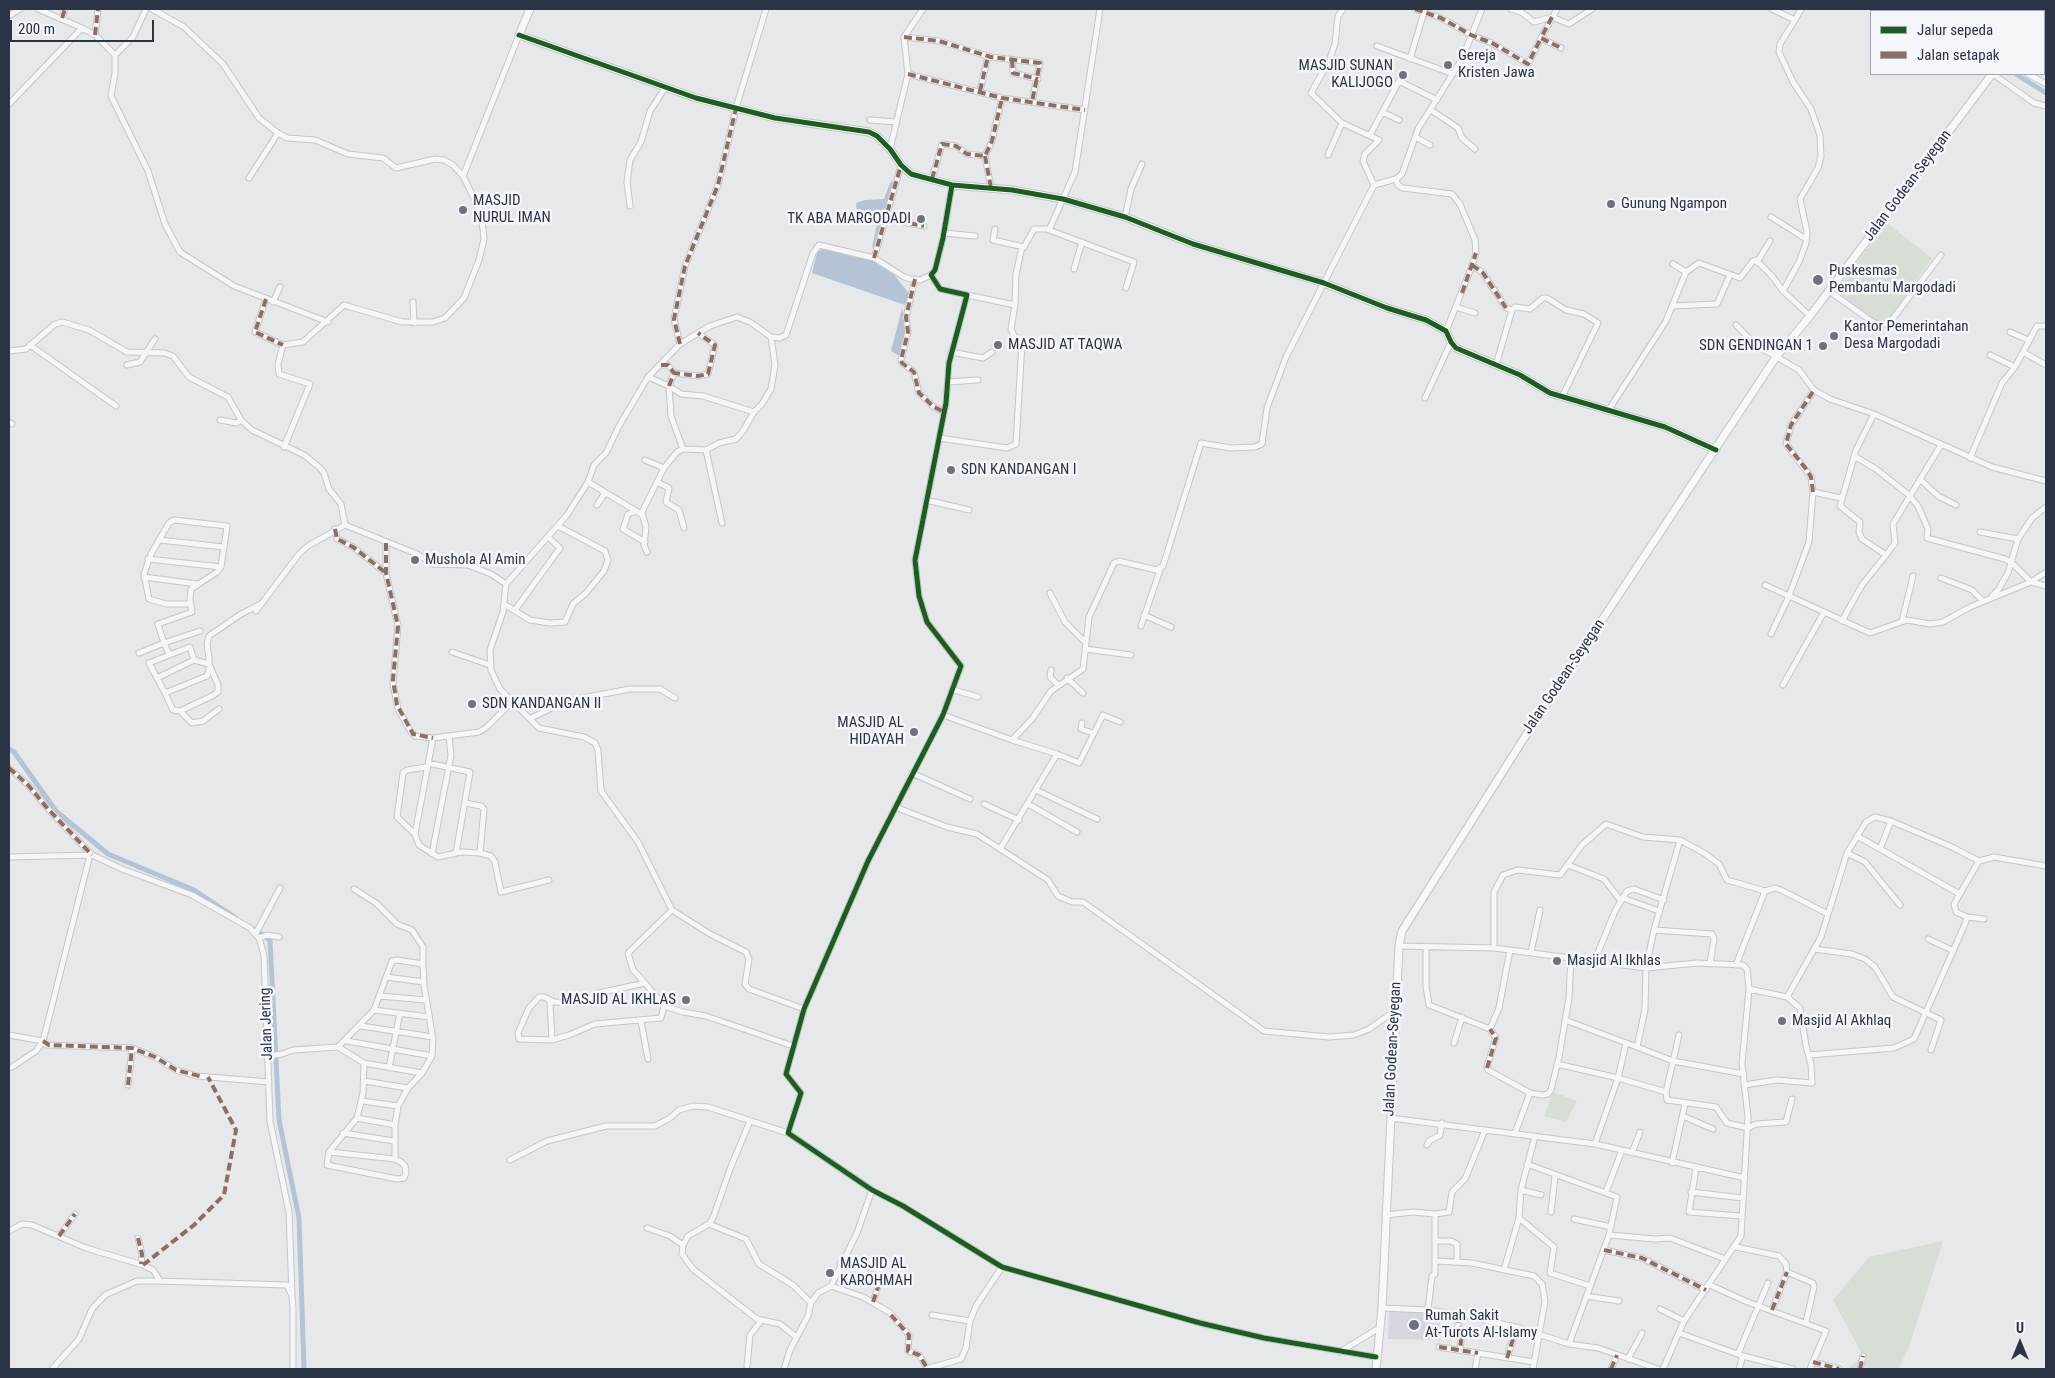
<!DOCTYPE html>
<html>
<head>
<meta charset="utf-8">
<style>
  body { margin:0 }
  #map { position:relative; width:2055px; height:1378px; overflow:hidden; background:#e6e8ea; font-family:"Roboto Condensed",sans-serif }
  canvas { display:block }
  .frame { position:absolute; inset:0; border:10px solid #2b3445; pointer-events:none }
  .legend { position:absolute; left:1870px; top:10px; width:175px; height:65px; box-sizing:border-box; background:#f4f6f9; border:1px solid #a4a8b1; margin:0; padding:6px 9px; list-style:none; font-size:15px; color:#2b3445 }
  .legend li { display:flex; align-items:center; gap:10px; height:25px }
  .legend b { width:25px; border:1px solid #a4a8b1 }
  .north { position:absolute; left:1995px; top:1318px; width:50px; height:50px; -webkit-text-stroke:4px #f4f6f9; paint-order:stroke; rotate:0deg; font-size:14px; font-weight:700; line-height:20px; text-align:center; color:#2b3445 }
  .north::after { content:''; display:block; margin:auto; width:18px; height:22px; background:#2b3445; clip-path:polygon(50% 0,100% 100%,50% 72%,0 100%) }
  .scale { position:absolute; left:10px; top:20px; width:144px; height:22px; box-sizing:border-box; border:2px solid #2b3445; border-top:0; padding-left:6px; font-size:15px; line-height:18px; white-space:nowrap; color:#2b3445; -webkit-text-stroke:4px #f4f6f9; paint-order:stroke }
</style>
</head>
<body>
<div id="map">
<canvas width="2055" height="1378"></canvas>
<div class="frame"></div>
<ul class="legend">
<li><b style="height:6px;background:#1b5e20"></b>Jalur sepeda</li>
<li><b style="height:6px;background:#8d6e63"></b>Jalan setapak</li>
</ul>
<div class="north">U</div>
<div class="scale">200 m</div>
</div>
<script>
const c = document.querySelector('canvas').getContext('2d');
c.lineJoin = 'round';
function fillPath(path, color) {
  c.fillStyle = color;
  c.fill(path, 'evenodd');
}
function shape(rows) {
  const path = new Path2D();
  for (const r of rows) {
    path.moveTo(r[0], r[1]);
    for (let i = 2; i < r.length; i += 2) path.lineTo(r[i], r[i + 1]);
  }
  return path;
}
function strokePath(path, color, width, dash) {
  c.strokeStyle = color;
  c.lineWidth = width;
  c.lineCap = dash ? 'butt' : 'round';
  c.setLineDash(dash || []);
  c.stroke(path);
}
function write(font, color, halo, rows, align = 'center') {
  c.font = font + ' "Roboto Condensed",sans-serif';
  c.lineWidth = 5;
  c.setLineDash([]);
  c.textBaseline = 'middle';
  c.strokeStyle = halo;
  c.fillStyle = color;
  for (const [text, x, y, turn = 0] of rows) {
    c.save();
    c.translate(x, y);
    c.rotate((+turn || 0) * Math.PI / 180);
    c.textAlign = isNaN(turn) ? turn : align;
    if (halo) c.strokeText(text, 0, 0);
    c.fillText(text, 0, 0);
    c.restore();
  }
}
const built = shape([
  [1389,1310,1441,1312,1440,1340,1388,1339]
]);
const green = shape([
  [1887,223,1932,258,1882,329,1833,294],
  [1553,1092,1577,1101,1566,1122,1544,1116],
  [1943,1241,1909,1347,1898,1369,1848,1369,1863,1356,1833,1300,1869,1257]
]);
const water = shape([
  [895,179,875,249,872,247,877,224,857,215,856,203,865,200,884,199,890,183],
  [823,248,873,261,892,272,910,295,905,305,812,273,817,253],
  [902,308,907,331,901,357,891,351]
]);
const canal = shape([
  [1948,9,1951,11],
  [2016,74,2046,93],
  [9,749,14,752,56,811,108,854,194,890,236,918],
  [254,929,270,940,279,1120,299,1218,304,1369]
]);
const street = shape([
  [152,9,184,27,223,64,259,118,278,133,287,138,315,140,348,154,383,158,396,168,435,159,444,160,453,165,463,176,519,35],
  [1100,9,1075,172,1049,230,1134,262,1126,288],
  [1343,9,1338,16,1335,44,1329,61,1311,93,1342,123,1379,140,1365,154,1363,161,1374,185],
  [1415,9,1441,18,1471,35,1492,43,1528,64,1541,38],
  [1511,9,1521,12,1534,22,1552,17,1569,24,1592,9],
  [1557,9,1541,38,1561,48],
  [1772,9,1795,20,1801,9],
  [1896,9,1900,11],
  [1929,9,1931,11],
  [9,16,20,9],
  [62,18,65,9],
  [82,28,95,35,115,55,133,37,146,9],
  [95,35,98,9],
  [904,37,939,41,991,57,1040,63,1032,102],
  [1377,46,1453,74],
  [115,55,115,73,111,96,148,171,165,224,180,252,234,286,328,322],
  [1410,59,1424,12],
  [1012,60,1013,73,1038,79],
  [908,74,1002,98,1085,110],
  [1993,74,2034,103,2046,106],
  [2028,74,2046,84],
  [980,91,988,56],
  [9,104,82,28,38,9],
  [1431,110,1458,128,1462,138,1475,149],
  [1382,112,1399,120],
  [870,120,897,122],
  [1370,135,1399,81,1437,100],
  [1415,137,1430,145],
  [890,149,908,74,904,37,923,9],
  [1328,155,1342,123],
  [985,156,991,188],
  [249,178,278,133],
  [932,179,942,144,956,146,967,154,985,156,992,141,1002,98],
  [1396,179,1398,185,1403,188,1452,194,1460,204,1475,240,1476,253,1472,266,1446,331],
  [952,185,943,238,935,270,931,275,940,289,967,295,949,363,946,403,915,560,919,596,927,622,961,666,943,715,868,861,804,1009,786,1074,801,1093,788,1133,872,1190,903,1206,1002,1267,1200,1323,1264,1338,1376,1357],
  [630,206,627,182,630,160,641,142,650,111,665,88],
  [1125,217,1131,189,1142,164],
  [1771,217,1806,239],
  [886,219,924,226],
  [995,229,993,240,1024,247,1034,229,1049,229],
  [944,233,975,236],
  [874,258,901,165],
  [1757,262,1770,241],
  [1673,264,1686,272],
  [1472,265,1483,273,1506,308,1512,310,1515,307,1530,309,1543,298,1547,298,1566,310,1584,314,1598,323,1562,397],
  [1074,269,1082,242],
  [915,279,906,317,908,332,901,360,902,363,914,372,919,393,934,407,944,412],
  [1783,291,1799,262,1806,243,1807,232,1800,199,1818,168,1821,157,1820,135,1811,109,1793,82,1779,52,1780,44,1795,20],
  [1829,291,1874,323,1884,324,1891,321,1941,255],
  [266,299,255,332,283,345,303,342,344,305,402,322,433,322,445,318,464,298,479,260,484,239,481,212,463,176],
  [273,302,280,287],
  [413,302,414,323],
  [1015,305,1016,274,1022,247],
  [1672,306,1717,304,1730,275],
  [1456,307,1475,313],
  [1736,325,1756,345,1799,370,1814,390,1830,399,1874,414,1992,467,2046,481],
  [2010,332,2028,340],
  [680,344,674,319,685,266,718,185,736,108,766,9],
  [30,345,116,406],
  [283,345,278,364,279,374,310,384,284,447],
  [9,351,26,349,55,324,62,322,89,330,127,352,165,353,173,356,189,377,228,397,241,420,252,430,304,455,320,468,324,473,329,489,341,504,345,525],
  [951,352,983,358,992,352],
  [2023,352,2046,365],
  [1990,355,2015,367,2037,326,2046,326],
  [127,365,140,362,155,339],
  [661,365,668,365,674,373],
  [1496,365,1512,310],
  [648,377,669,386,681,394,703,396,754,412],
  [948,382,978,380],
  [1425,398,1451,342],
  [1608,411,1666,321,1686,272,1699,263,1740,278,1753,261,1756,260,1772,276,1783,291,1810,316],
  [220,420,237,423,241,420],
  [9,422,12,424],
  [939,438,1007,448,1016,444,1022,343,1014,336,1011,329,1015,305,967,295],
  [683,449,671,416,669,386,674,373,698,376,708,374,715,345,698,333],
  [706,450,722,523],
  [1854,456,1876,469,1909,495,1918,506,1928,529,1927,538,2005,559,2012,563,2031,582,2046,586],
  [1970,458,2002,383,2015,367],
  [645,460,664,468],
  [1920,479,1938,496,1956,505],
  [588,482,641,514,664,468,677,452,683,449,706,450,719,443,736,439,743,431,754,412,762,404,771,389,775,365,771,337],
  [657,482,669,488,666,502,679,510,684,528],
  [1813,492,1841,498],
  [926,500,969,510],
  [597,505,605,493],
  [634,512,628,514,623,529,645,542],
  [642,514,646,527,644,545,647,552],
  [335,529,337,539,353,547,386,573],
  [1980,532,2018,539,2032,518,2046,507],
  [159,540,224,547],
  [386,543,386,573,398,626,393,684,398,709,411,732,415,736,433,738,479,732,487,727,512,702],
  [1886,555,1895,543,1893,524,1941,445],
  [148,559,221,567],
  [144,577,197,584],
  [1941,578,1972,590,1983,601],
  [1765,585,1870,633,1907,620,1930,624,1943,622,1970,607,2031,582,2046,572],
  [1050,593,1065,622,1085,642],
  [1992,596,1998,590,2008,573,2018,539],
  [190,604,166,604,149,599,144,574,151,554,169,523,174,520,227,526,221,567,217,572,191,589,190,600,192,612,158,624,164,643,200,631],
  [504,604,530,620,550,623,565,622,573,604,586,593,604,571,608,560,605,551,558,526],
  [515,610,560,548,548,537],
  [256,611,299,554,308,546,345,525,417,554,433,564,468,565,491,574,506,584],
  [1144,615,1171,627],
  [1842,621,1862,585,1886,555,1862,539,1859,532,1860,522,1840,506,1856,450,1874,414],
  [1902,621,1913,576],
  [1141,626,1160,570],
  [1771,634,1789,596,1809,542,1813,492,1811,477,1786,444,1791,425,1814,390],
  [1085,649,1131,655],
  [452,652,490,665],
  [139,653,164,643,169,654],
  [1051,670,1050,677,1058,685],
  [157,678,194,660,209,664,218,685,218,692,212,696,180,711,173,710,165,693,207,676,209,670,209,658,207,644,209,636,241,614,261,604],
  [1067,678,1083,693],
  [1783,685,1823,614],
  [954,690,978,697],
  [165,693,149,663,190,647,194,660],
  [180,711,192,723,203,721,219,709],
  [943,715,1012,740,1032,719,1051,691,1083,669,1089,617,1114,563,1119,561,1156,570,1163,566,1201,443,1231,448,1255,447,1262,444,1267,408,1286,357,1374,185,1396,179,1402,174,1418,129,1462,59,1482,9],
  [531,718,566,701,630,689,660,689,675,698],
  [1082,723,1081,729,1093,733],
  [433,738,415,834,419,845,438,857,461,852,480,853,491,856,495,862,501,892,549,880],
  [1057,754,1079,763,1103,715,1120,722],
  [428,763,470,772,456,853],
  [9,768,29,786,48,809,92,855,122,869,192,895,250,928,259,938,264,955,270,1121,289,1212,292,1296],
  [912,773,970,799],
  [1036,790,1097,819],
  [465,803,481,806,484,809,480,853],
  [984,804,1019,820],
  [1028,804,1077,832],
  [895,807,947,827,977,834,1048,880,1058,896,1072,902,1083,902,1264,1031,1329,1037,1354,1035,1369,1029,1396,1010],
  [415,834,397,817,403,773,407,770,427,767],
  [1857,836,1958,893],
  [1680,840,1654,930,1646,968,1645,1009,1637,1047,1673,1061,1744,1074],
  [1000,849,1057,754,1012,740],
  [1880,849,1891,821],
  [1847,853,1865,862,1900,905],
  [432,854,451,755,449,736],
  [9,857,92,855],
  [1568,865,1604,879,1621,901],
  [354,889,376,903,397,924,412,930,423,947,423,964],
  [1623,898,1659,911],
  [1967,917,1984,919],
  [1654,930,1712,934,1714,939,1710,964],
  [256,933,280,888],
  [259,938,267,935,279,937],
  [1928,939,1952,950],
  [1399,946,1494,948,1646,968,1697,963,1743,965,1747,969,1749,989],
  [1426,947,1426,986,1429,1005,1490,1029,1496,1038,1487,1066,1488,1070,1530,1093,1542,1095,1548,1094,1551,1090,1559,1057,1569,998,1571,956],
  [1494,948,1494,892,1503,875,1518,870,1560,875,1582,845,1606,824,1643,837,1680,840,1704,853,1719,864,1727,880,1765,891],
  [1814,949,1852,954,1865,959,1875,967,1893,997,1941,1020,1931,1050],
  [1531,952,1540,910],
  [1595,960,1615,911,1627,891,1634,889,1664,900],
  [1736,965,1765,891,1775,888,1781,890,1828,914],
  [386,977,424,982],
  [645,983,594,994,578,1003,554,1002,544,997,539,997,529,1008,518,1033,519,1039,552,1040,569,1035,595,1024,661,1018,664,1006,645,983,633,970,628,953,672,910],
  [380,996,426,1000],
  [550,1002,552,1040],
  [664,1006,683,1012,706,1016,793,1046],
  [804,1009,749,989,745,984,749,959,746,952,710,934,672,910,638,842,601,791,598,750,595,743,584,737,539,728,500,689,491,670,490,650,503,612,506,584,567,515,588,482,594,465,606,453,619,426,648,377,680,344,710,326,737,317,750,322,771,337,780,338,786,335,813,253,819,245,874,258,904,277,911,279,920,280,931,275],
  [374,1010,429,1017],
  [1565,1020,1637,1047],
  [641,1021,648,1059],
  [361,1026,433,1037],
  [1490,1029,1499,1008,1510,950],
  [9,1035,43,1041,46,1045,132,1048,155,1057,176,1070,197,1076,269,1082],
  [347,1041,432,1056],
  [1454,1043,1462,1017],
  [338,1047,364,1063,363,1093,357,1118,329,1152,395,1159],
  [1809,1055,1894,1048,1914,1039,1965,924,1967,917,1956,912,1954,904,1979,861],
  [268,1056,282,1054,293,1050,338,1047,374,1010,392,961,397,960,423,964,424,985,433,1039,432,1056,422,1073,408,1088,364,1081],
  [364,1063,422,1073],
  [1557,1064,1618,1078,1666,1092,1667,1100,1716,1107,1727,1123,1748,1128,1756,1124,1786,1122,1792,1099],
  [12,1067,36,1051,43,1041,90,855],
  [389,1068,400,1013],
  [128,1085,132,1048],
  [1744,1085,1777,1080,1812,1083,1811,1064,1806,1046,1800,1008,1787,997],
  [1666,1092,1679,1035],
  [362,1101,398,1106],
  [1683,1116,1713,1129],
  [357,1118,395,1125],
  [1390,1118,1595,1144,1745,1178],
  [750,1121,730,1169,713,1218,709,1224,688,1236,683,1245,682,1254,693,1269,757,1319,780,1324,796,1337],
  [343,1133,394,1141],
  [1515,1133,1530,1093],
  [1595,1144,1618,1078,1626,1043],
  [1427,1145,1429,1141,1440,1135,1442,1123],
  [329,1152,327,1165,397,1179,404,1178,406,1173,405,1166,401,1162,395,1159,395,1125,398,1106,408,1088],
  [1632,1153,1640,1132],
  [510,1160,547,1141,606,1126,655,1126,670,1118,679,1110,693,1106,708,1107,788,1133],
  [1672,1163,1685,1104],
  [1527,1164,1617,1197,1609,1235,1569,1344],
  [1696,1168,1689,1212,1742,1216],
  [1521,1190,1541,1195],
  [1606,1192,1622,1150],
  [1691,1192,1743,1198],
  [1551,1212,1555,1176],
  [1385,1215,1413,1212,1435,1214],
  [1519,1218,1554,1247,1550,1273,1590,1286],
  [1574,1219,1611,1227],
  [709,1224,746,1239,759,1264,793,1285,811,1303],
  [647,1228,670,1236,683,1245],
  [9,1231,22,1224,32,1225,86,1248,143,1265,153,1270,160,1281],
  [1609,1235,1655,1239,1670,1238,1725,1259],
  [59,1236,75,1214],
  [138,1238,142,1254,141,1264],
  [1437,1241,1451,1241,1457,1244,1457,1262],
  [1736,1247,1779,1256,1786,1264,1787,1272,1813,1283,1814,1287,1806,1322],
  [1604,1250,1642,1258,1706,1290],
  [1436,1261,1472,1263,1534,1276,1542,1284,1545,1301,1533,1369],
  [840,1264,894,1282],
  [1504,1270,1519,1218,1521,1190,1535,1136],
  [1710,1285,1745,1301,1826,1331,1810,1369],
  [831,1286,863,1297,889,1312,909,1335,908,1351,919,1355,927,1368],
  [1586,1296,1619,1301],
  [873,1302,881,1278],
  [1382,1308,1428,1310,1472,1317,1519,1328,1569,1344,1598,1348,1658,1369],
  [1660,1309,1684,1321],
  [1428,1310,1432,1276,1435,1274,1435,1214,1449,1212,1452,1192,1465,1179,1485,1130],
  [1772,1310,1787,1272],
  [932,1315,970,1321],
  [1459,1315,1458,1326,1462,1332,1460,1350],
  [1679,1333,1743,1356,1793,1369],
  [1439,1347,1534,1362],
  [1340,1352,1379,1328],
  [1738,1354,1768,1283],
  [1507,1358,1517,1327],
  [1628,1359,1642,1333],
  [1813,1362,1839,1369],
  [747,1366,750,1335,761,1321],
  [52,1369,79,1339,92,1309,105,1295,137,1281,157,1281,287,1285,292,1296,293,1308,293,1369],
  [784,1369,790,1350,808,1316,811,1303,818,1293,831,1286,857,1233,872,1190],
  [926,1369,961,1359,966,1348,970,1321,976,1306,1002,1267],
  [1475,1369,1478,1353],
  [1611,1369,1617,1355],
  [1663,1369,1684,1321,1741,1236,1748,1117,1742,1064,1749,989,1787,997,1821,937,1847,853,1866,822,1875,817,1891,821,1952,847,1979,861,1994,857,2046,866],
  [1739,1369,1743,1356],
  [1860,1369,1863,1356]
]);
const secondary = shape([
  [530,9,519,35,696,98,775,118,869,132,877,136,890,149,901,165,911,174,952,185,1012,190,1063,199,1125,217,1193,244,1324,283,1387,308,1426,320,1446,331,1451,342,1456,348,1520,375,1550,393,1665,427,1716,450],
  [2042,11,2044,9],
  [1376,1369,1382,1308,1399,946,1402,931,1526,735,1776,357,1810,316,1992,74]
]);
const quiet = shape([
  [1415,9,1441,18,1471,35,1492,43,1528,64,1541,38],
  [1552,17,1541,38,1561,48],
  [62,18,65,9],
  [95,35,98,9],
  [904,37,939,41,991,57,1040,63,1032,102],
  [1012,60,1013,73,1038,79],
  [908,74,1002,98,1085,110],
  [980,91,988,56],
  [985,156,991,188],
  [932,179,942,144,956,146,967,154,985,156,992,141,1002,98],
  [886,219,924,226],
  [874,258,901,165],
  [1472,265,1483,273,1506,308],
  [915,279,906,317,908,332,901,360,902,363,914,372,919,393,934,407,944,412],
  [1462,293,1476,253],
  [266,299,255,332,283,345],
  [680,344,674,319,685,266,718,185,736,108],
  [661,365,668,365,674,373],
  [669,386,674,373,698,376,708,374,715,345,698,333],
  [1813,492,1811,477,1806,469,1786,444,1791,425,1814,390],
  [335,529,337,539,353,547,386,573],
  [386,543,386,573,398,626,393,680,397,705,413,734,433,738],
  [9,768,29,786,48,809,92,855],
  [43,1041,49,1045,132,1048,155,1057,176,1070,203,1077],
  [1487,1068,1496,1038,1490,1029],
  [128,1085,132,1048],
  [59,1236,75,1214],
  [138,1238,142,1254,141,1264],
  [1604,1250,1642,1258,1706,1290],
  [143,1265,194,1225,224,1195,236,1130,208,1077],
  [873,1302,881,1278],
  [1772,1310,1787,1272],
  [891,1315,909,1335,908,1351,919,1355,927,1368],
  [1459,1315,1458,1326,1462,1332,1460,1350],
  [1439,1347,1478,1353],
  [1507,1358,1517,1327],
  [1813,1362,1839,1369],
  [1611,1369,1617,1355],
  [1860,1369,1863,1356]
]);
const cycleway = shape([
  [519,35,696,98,775,118,869,132,877,136,890,149,901,165,911,174,952,185,1012,190,1063,199,1125,217,1193,244,1324,283,1387,308,1426,320,1446,331,1451,342,1456,348,1520,375,1550,393,1665,427,1716,450],
  [952,185,943,238,935,270,931,275,940,289,967,295,949,363,946,403,915,560,919,596,927,622,961,666,943,715,868,861,804,1009,786,1074,801,1093,788,1133,872,1190,903,1206,1002,1267,1200,1323,1264,1338,1376,1357]
]);
const markers = [
  [1448,65,5,"#6c737f"],
  [1403,75,5,"#6c737f"],
  [1611,204,5,"#6c737f"],
  [463,210,5,"#6c737f"],
  [921,219,5,"#6c737f"],
  [1818,280,6,"#6c737f"],
  [1834,336,5,"#6c737f"],
  [998,345,5,"#6c737f"],
  [1823,346,5,"#6c737f"],
  [951,470,5,"#6c737f"],
  [415,560,5,"#6c737f"],
  [472,704,5,"#6c737f"],
  [914,732,5,"#6c737f"],
  [1557,961,5,"#6c737f"],
  [686,1000,5,"#6c737f"],
  [1782,1021,5,"#6c737f"],
  [830,1273,5,"#6c737f"],
  [1414,1325,6,"#6c737f"]
];
const poiNames = [
  ["Gereja",1458,56],
  ["Kristen Jawa",1458,73],
  ["MASJID SUNAN",1393,66,"right"],
  ["KALIJOGO",1393,83,"right"],
  ["MASJID",473,201],
  ["NURUL IMAN",473,218],
  ["Gunung Ngampon",1621,204],
  ["TK ABA MARGODADI",911,219,"right"],
  ["Puskesmas",1829,271],
  ["Pembantu Margodadi",1829,288],
  ["Kantor Pemerintahan",1844,327],
  ["Desa Margodadi",1844,344],
  ["MASJID AT TAQWA",1008,345],
  ["SDN GENDINGAN 1",1813,346,"right"],
  ["SDN KANDANGAN I",961,470],
  ["Mushola Al Amin",425,560],
  ["SDN KANDANGAN II",482,704],
  ["MASJID AL",904,723,"right"],
  ["HIDAYAH",904,740,"right"],
  ["Masjid Al Ikhlas",1567,961],
  ["MASJID AL IKHLAS",676,1000,"right"],
  ["Masjid Al Akhlaq",1792,1021],
  ["MASJID AL",840,1264],
  ["KAROHMAH",840,1281],
  ["Rumah Sakit",1425,1316],
  ["At-Turots Al-Islamy",1425,1333]
];
const streetNames = [
  ["Jalan Godean-Seyegan",1908,186,-53],
  ["Jalan Godean-Seyegan",1564,677,-56],
  ["Jalan Jering",267,1024,-92],
  ["Jalan Godean-Seyegan",1393,1049,-87]
];
fillPath(built, '#d4d7dd');
fillPath(green, '#d6ded6');
fillPath(water, '#b4c4d5');
strokePath(canal, '#b4c4d5', 5);
strokePath(street, '#c4c6c8', 7);
strokePath(secondary, '#c4c6c8', 9);
strokePath(street, '#f5f6f7', 5);
strokePath(secondary, '#f8f8f8', 7);
strokePath(quiet, '#8d6e63', 4, [8, 4]);
strokePath(cycleway, '#1b5e20', 5);
for (const [x, y, r, color] of markers) {
  const dot = new Path2D();
  dot.arc(x, y, r, 0, 2 * Math.PI);
  c.fillStyle = color;
  c.fill(dot);
  strokePath(dot, '#f4f6f9', 2);
}
write('15px', '#2b3445', '#f4f6f9', poiNames, 'left');
write('15px', '#2b3445', '#f4f6f9', streetNames);
</script>
</body>
</html>
